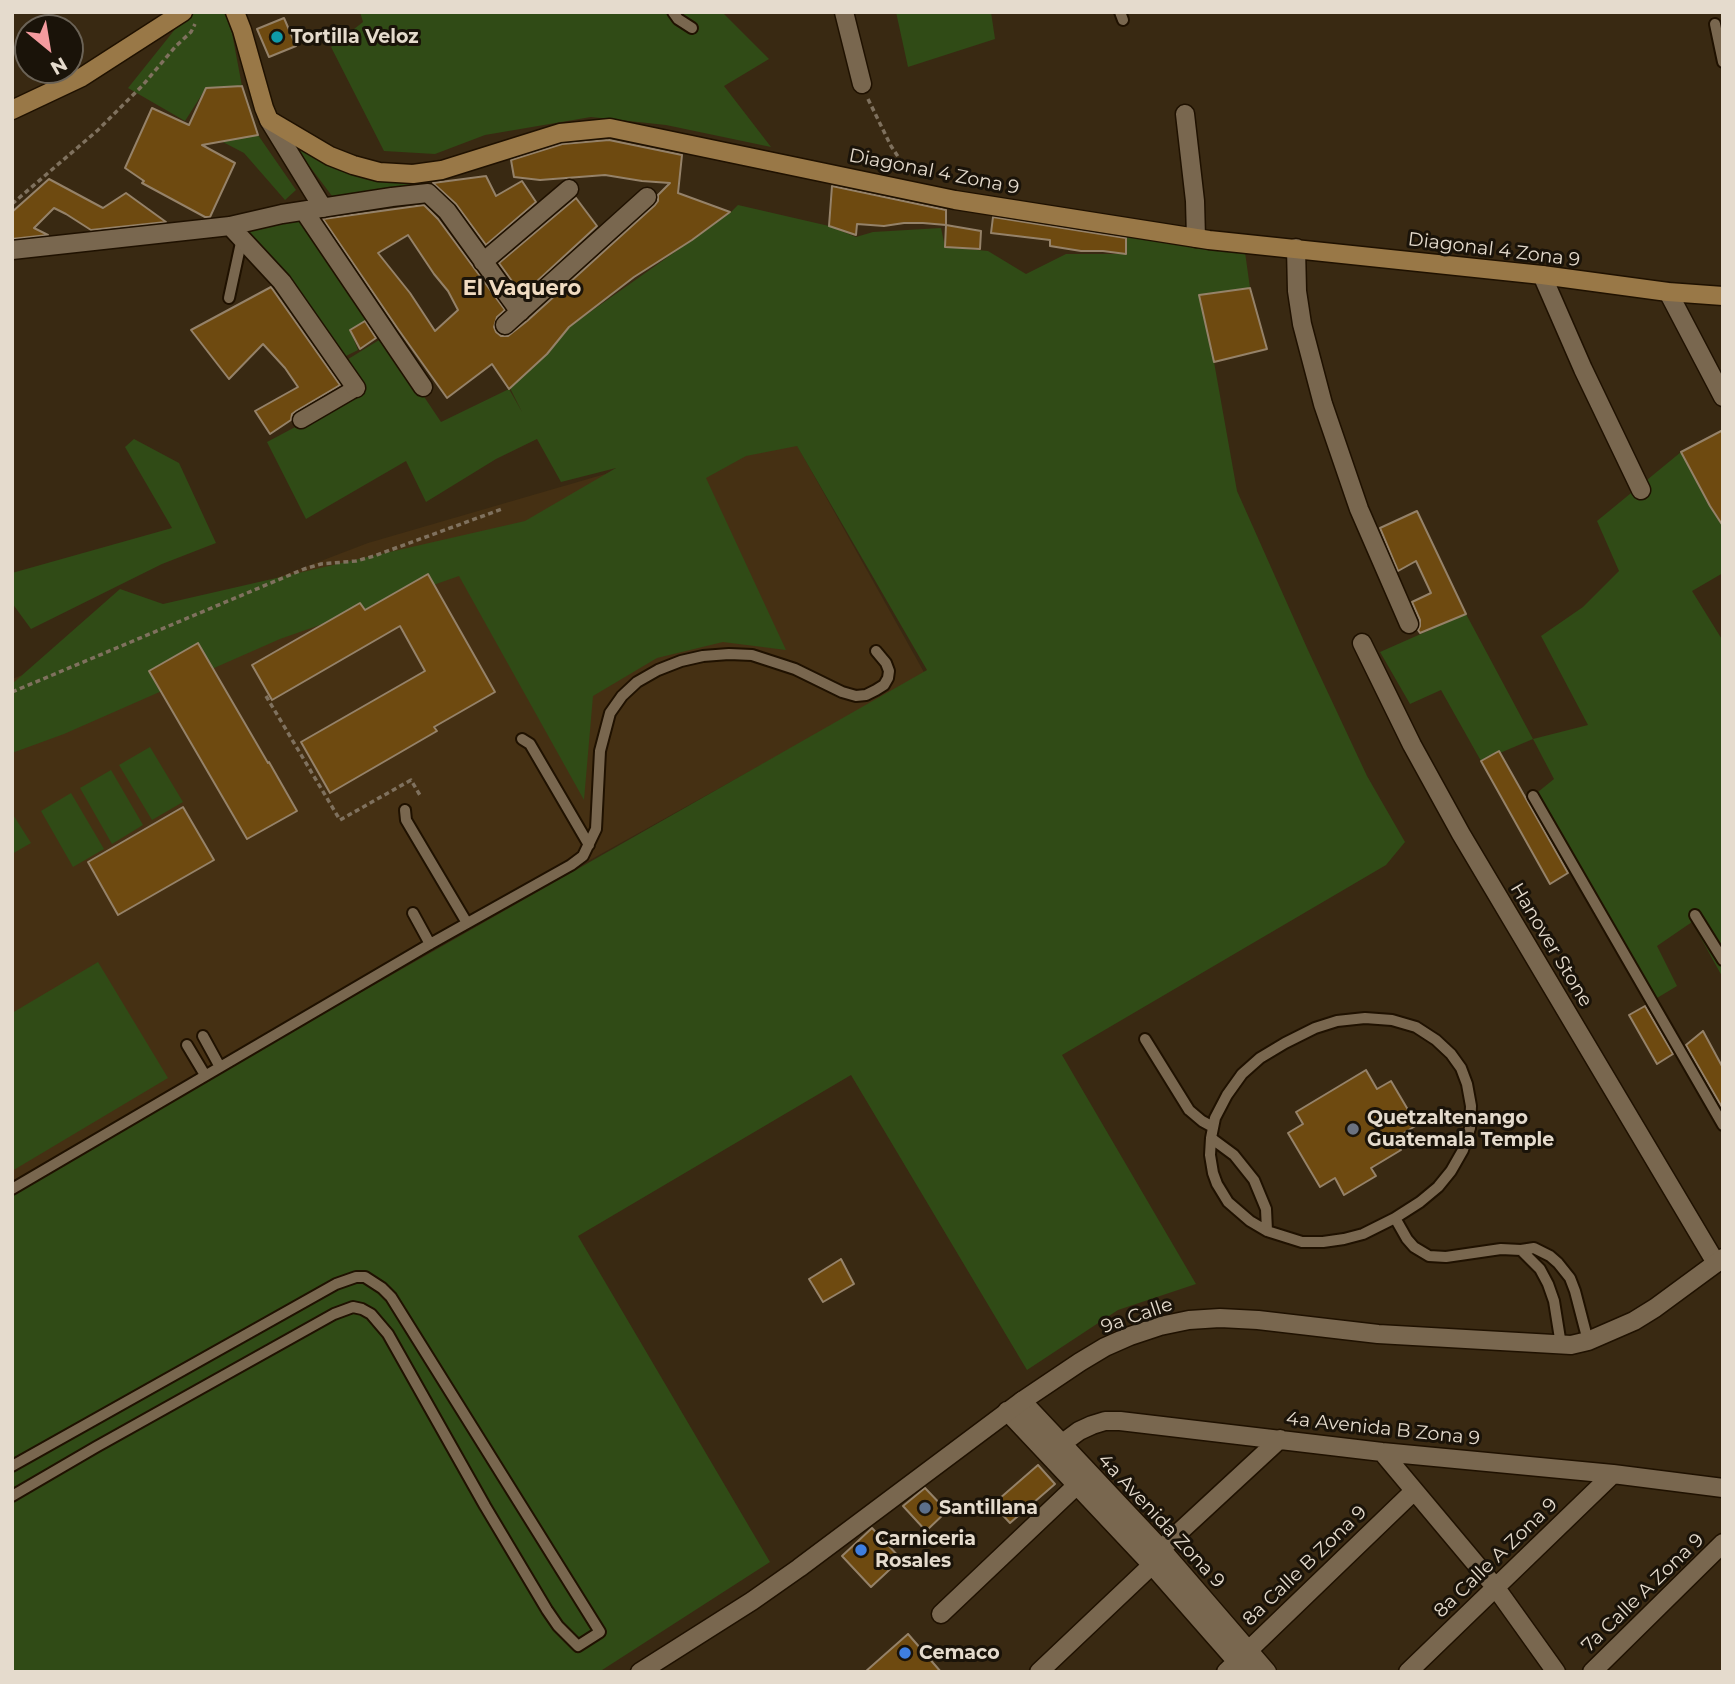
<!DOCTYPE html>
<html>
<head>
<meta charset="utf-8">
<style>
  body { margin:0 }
  #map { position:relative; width:1735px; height:1684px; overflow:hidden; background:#392912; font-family:Montserrat,sans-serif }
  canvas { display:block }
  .frame { position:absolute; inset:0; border:14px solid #e5dbcd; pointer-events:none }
  .north { position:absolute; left:14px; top:14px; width:70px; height:70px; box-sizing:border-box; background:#1a1309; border:2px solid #6b6357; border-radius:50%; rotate:150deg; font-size:19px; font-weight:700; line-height:28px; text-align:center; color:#e5dbcd }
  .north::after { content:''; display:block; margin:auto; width:24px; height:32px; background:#f49b9f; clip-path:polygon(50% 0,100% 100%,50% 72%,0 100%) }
</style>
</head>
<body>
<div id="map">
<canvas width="1735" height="1684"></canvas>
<div class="frame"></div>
<div class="north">N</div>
</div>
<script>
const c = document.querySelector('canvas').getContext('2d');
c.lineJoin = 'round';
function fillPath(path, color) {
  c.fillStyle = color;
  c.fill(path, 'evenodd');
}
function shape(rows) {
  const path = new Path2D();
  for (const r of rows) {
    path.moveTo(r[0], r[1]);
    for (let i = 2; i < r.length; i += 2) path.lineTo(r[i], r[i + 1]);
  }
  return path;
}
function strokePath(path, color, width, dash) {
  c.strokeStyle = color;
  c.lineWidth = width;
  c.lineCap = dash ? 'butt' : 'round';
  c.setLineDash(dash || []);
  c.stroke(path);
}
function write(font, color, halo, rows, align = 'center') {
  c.font = font + ' Montserrat,sans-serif';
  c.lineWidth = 6;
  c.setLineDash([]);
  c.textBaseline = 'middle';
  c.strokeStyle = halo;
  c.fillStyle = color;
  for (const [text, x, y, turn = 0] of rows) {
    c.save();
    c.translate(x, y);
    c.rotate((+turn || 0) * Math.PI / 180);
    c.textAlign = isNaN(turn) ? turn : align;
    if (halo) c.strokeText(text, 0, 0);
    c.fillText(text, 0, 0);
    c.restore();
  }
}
const built = shape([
  [784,422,925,674,12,1181,12,679,368,543]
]);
const green = shape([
  [194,12,224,12,232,33,242,86,206,88,185,121,128,88,176,28],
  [360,12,722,12,769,59,724,86,771,147,666,125,591,117,485,135,435,154,384,151,331,47,363,22],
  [896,12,991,12,995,39,908,67],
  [258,135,296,190,285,200,244,153,221,141],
  [307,149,408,179,413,192,332,196,298,151],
  [738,205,829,226,856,237,873,232,941,228,945,247,988,251,1026,274,1066,254,1125,254,1126,234,1245,252,1250,288,1200,296,1214,362,1237,491,1307,648,1367,776,1405,842,1386,865,1062,1055,1196,1284,1118,1310,1027,1370,851,1075,578,1236,770,1562,599,1672,12,1672,12,1191,927,670,797,446,746,456,706,478,786,650,723,642,657,658,593,696,584,800,459,576,280,639,64,734,12,753,12,684,120,589,163,604,525,521,616,468,561,482,537,439,496,459,426,502,406,461,306,519,267,442,363,391,345,361,384,337,441,422,509,389,522,412,510,388,569,327,730,213],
  [302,216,371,317,350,330,358,350,342,358,239,229],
  [134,439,179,463,216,543,162,564,31,629,12,603,12,573,172,528,125,447],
  [1681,452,1723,525,1723,573,1692,591,1723,641,1723,978,1692,922,1657,946,1677,986,1652,1001,1533,796,1554,779,1533,739,1481,761,1441,690,1410,704,1380,652,1466,614,1533,739,1588,725,1541,636,1583,607,1619,571,1597,521],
  [150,747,183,802,152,820,119,765],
  [111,770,143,825,112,844,80,788],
  [71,793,104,849,73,867,41,811],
  [12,813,31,843,12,854],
  [98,962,168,1078,12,1171,12,1013]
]);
const building = shape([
  [284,18,296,46,269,57,257,29,284,18],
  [242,86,258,135,202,145,235,163,210,217,205,217,142,183,144,181,125,168,152,108,189,125,206,88,242,86],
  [609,140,682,155,678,193,730,212,692,240,634,277,569,327,547,354,509,389,492,364,447,398,398,329,323,219,424,205,438,219,505,310,497,317,494,327,496,332,501,336,508,336,527,321,655,205,658,201,658,195,670,183,642,181,605,175,540,180,514,177,511,160,562,144,609,140],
  [408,235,434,274,448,291,458,310,435,331,410,293,378,253,408,235],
  [486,176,496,196,522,181,536,202,486,245,456,204,433,183,486,176],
  [49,179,103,208,126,193,166,222,91,230,66,214,54,208,34,228,48,235,12,239,12,212,49,179],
  [832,186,946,210,946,225,923,223,904,223,884,226,857,224,856,235,829,226,832,186],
  [576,198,597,226,522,295,499,263,576,198],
  [993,217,1126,238,1126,254,1103,251,1081,251,1050,246,1050,240,991,233,993,217],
  [946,225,981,231,980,249,945,247,946,225],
  [271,287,340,385,296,411,292,414,291,420,270,434,255,411,298,387,285,368,263,344,229,379,191,330,271,287],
  [1250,288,1267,349,1214,362,1199,295,1250,288],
  [365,321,376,338,360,349,350,330,365,321],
  [1723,430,1723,526,1710,506,1681,452,1723,430],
  [1417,511,1466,614,1420,633,1418,630,1420,626,1420,620,1412,602,1431,593,1416,561,1398,571,1380,528,1417,511],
  [428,574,495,692,434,727,437,731,330,793,301,742,425,671,400,626,272,700,252,665,360,603,365,610,428,574],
  [198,643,268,763,269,762,297,811,247,839,149,671,198,643],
  [1499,751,1568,873,1550,884,1481,761,1499,751],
  [183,807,214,860,118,915,88,862,183,807],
  [1645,1006,1673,1054,1657,1064,1629,1015,1645,1006],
  [1703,1031,1723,1068,1723,1109,1686,1045,1703,1031],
  [1366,1070,1377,1089,1391,1081,1417,1125,1394,1139,1401,1150,1371,1168,1376,1176,1344,1195,1335,1178,1320,1187,1288,1133,1303,1124,1296,1112,1366,1070],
  [841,1259,854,1284,823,1302,809,1279,841,1259],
  [1038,1465,1055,1484,1010,1523,997,1509,1003,1504,999,1499,1038,1465],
  [925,1488,947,1511,926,1531,903,1506,925,1488],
  [872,1528,901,1559,871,1587,842,1556,872,1528],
  [908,1634,941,1672,865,1672,908,1634]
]);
const path = shape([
  [868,99,891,146,901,161,916,174],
  [12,204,98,130,142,86,176,46,191,32,195,24],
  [12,692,304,569,321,564,356,561,374,556,502,509],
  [266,696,340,820,411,780,421,797]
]);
const service = shape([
  [673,12,678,19,692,28],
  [1120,12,1123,20],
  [1715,24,1723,62],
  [229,298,242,238],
  [522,739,530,744,589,845],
  [1533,796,1723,1125],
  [405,810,406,820,467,923],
  [413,913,430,944],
  [1695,915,1723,960],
  [1365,1018,1392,1020,1416,1027,1436,1040,1451,1054,1461,1068,1467,1084,1471,1106,1470,1128,1463,1150,1451,1171,1438,1187,1420,1202,1395,1218,1363,1234,1344,1239,1323,1242,1302,1242,1267,1231,1250,1221,1228,1202,1217,1184,1213,1173,1210,1155,1211,1138,1215,1118,1227,1095,1242,1074,1260,1058,1285,1043,1315,1028,1337,1021,1365,1018],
  [203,1036,220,1067],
  [1145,1039,1189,1110,1202,1121,1213,1127],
  [187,1045,205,1075],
  [1211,1138,1234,1155,1254,1180,1266,1209,1267,1231],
  [12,1189,430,944,571,865,583,856,596,829,600,751,610,713,622,696,637,682,658,670,681,661,703,656,729,654,752,655,795,669,842,692,856,696,866,695,876,690,884,685,888,678,889,671,886,663,876,651],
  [1395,1218,1407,1239,1414,1247,1429,1256,1446,1257,1501,1249,1521,1250,1534,1248,1550,1256,1558,1263,1570,1278,1575,1291,1588,1341],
  [1521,1250,1540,1269,1548,1284,1554,1301,1561,1345],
  [12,1466,336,1284,356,1277,365,1277,382,1288,391,1297,600,1632,578,1646,558,1626,547,1610,485,1506,388,1334,371,1314,362,1309,353,1307,334,1314,96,1447,12,1496]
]);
const pedestrian = shape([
  [301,420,356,388]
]);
const minor = shape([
  [844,12,862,84],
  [1185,114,1195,201,1196,238],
  [269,120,323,208],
  [304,211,423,387],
  [230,226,282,282,356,388],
  [1296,248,1297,291,1302,324,1323,404,1359,509,1409,624],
  [12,250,230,226,282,214,392,197,428,193,447,211,520,312],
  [483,262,569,189],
  [1542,275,1583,369,1641,490],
  [1668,292,1723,397],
  [505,325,647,197],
  [1362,643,1412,745,1461,834,1716,1263],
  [1022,1401,1161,1549,1267,1672],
  [1007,1411,1152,1565,1246,1672],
  [1382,1452,1496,1588,1556,1672],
  [1048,1454,1079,1431,1092,1425,1105,1421,1120,1421,1382,1452,1613,1474,1723,1488],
  [941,1614,1077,1485],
  [1039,1672,1152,1565,1161,1549,1280,1439],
  [1226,1672,1414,1491],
  [1408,1672,1613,1474],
  [1592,1672,1723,1543]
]);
const tertiary = shape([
  [640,1672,752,1601,799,1568,1022,1401,1080,1362,1105,1347,1130,1336,1160,1326,1189,1320,1220,1318,1258,1320,1378,1334,1571,1345,1588,1341,1634,1321,1655,1308,1723,1258]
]);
const secondary = shape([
  [235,12,242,30,264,108,269,120,330,156,353,165,379,172,413,174,442,170,560,133,610,128,955,200,1209,240,1542,275,1668,292,1723,296],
  [12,110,82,77,183,12]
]);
const markers = [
  [277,37,7,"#0f9aa8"],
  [1353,1129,7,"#6b7280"],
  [925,1508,7,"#5c6f8a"],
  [861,1550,7,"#3f7fe0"],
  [905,1653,7,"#3f7fe0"]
];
const poiNames = [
  ["Tortilla Veloz",291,37],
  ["Quetzaltenango",1367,1118],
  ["Guatemala Temple",1367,1140],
  ["Santillana",939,1508],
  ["Carniceria",875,1539],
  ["Rosales",875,1561],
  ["Cemaco",919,1653]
];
const streetNames = [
  ["Diagonal 4 Zona 9",934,172,11],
  ["Diagonal 4 Zona 9",1494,250,7],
  ["Hanover Stone",1551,945,59],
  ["9a Calle",1137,1316,-19],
  ["4a Avenida B Zona 9",1383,1429,6],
  ["4a Avenida Zona 9",1161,1521,47],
  ["8a Calle A Zona 9",1496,1558,-44],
  ["8a Calle B Zona 9",1305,1566,-44],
  ["7a Calle A Zona 9",1643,1593,-44]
];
const neighbourhoodNames = [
  ["El Vaquero",522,289]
];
fillPath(built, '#453013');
fillPath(green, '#304b16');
fillPath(building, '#6e4a10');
strokePath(building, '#958269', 2);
strokePath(service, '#1f1100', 14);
strokePath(pedestrian, '#1f1100', 19);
strokePath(minor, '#1f1100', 21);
strokePath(tertiary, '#1f1100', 21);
strokePath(secondary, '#1f1100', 21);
strokePath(path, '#7f715e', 3.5, [5, 3.5]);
strokePath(service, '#79674f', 10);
strokePath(pedestrian, '#79674f', 16);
strokePath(minor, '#79674f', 18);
strokePath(tertiary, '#79674f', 18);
strokePath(secondary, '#997847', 18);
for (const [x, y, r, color] of markers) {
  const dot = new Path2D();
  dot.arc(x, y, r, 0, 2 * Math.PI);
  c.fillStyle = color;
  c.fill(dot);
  strokePath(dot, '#1a1309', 2.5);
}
write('bold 19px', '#e5dbcd', '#1a1309', poiNames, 'left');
write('19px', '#e5dbcd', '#1a1309', streetNames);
write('bold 21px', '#f1dcc2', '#1a1309', neighbourhoodNames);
</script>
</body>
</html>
